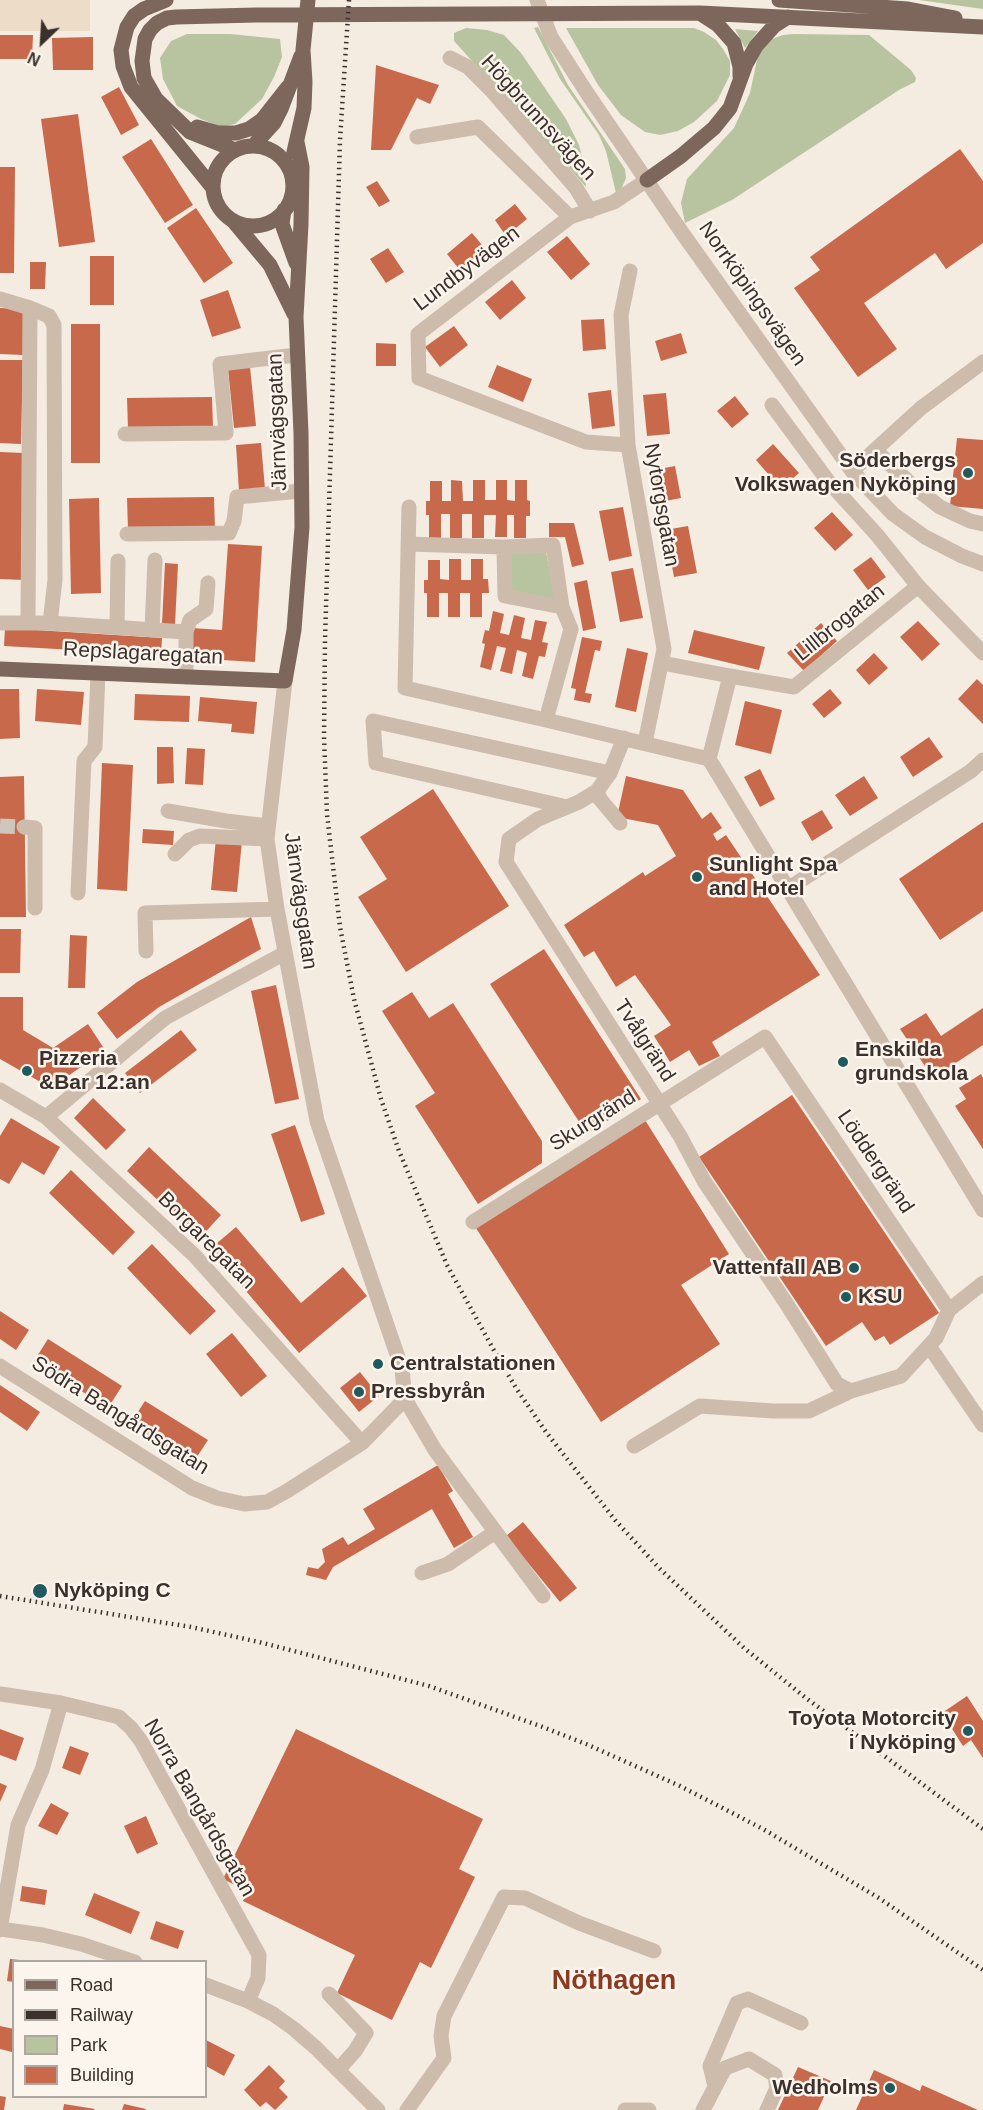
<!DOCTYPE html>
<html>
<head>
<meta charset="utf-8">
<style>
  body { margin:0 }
  #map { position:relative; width:983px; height:2110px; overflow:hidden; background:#f4ebe1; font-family:Helvetica,sans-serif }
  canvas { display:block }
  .legend { position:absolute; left:12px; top:1960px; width:195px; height:138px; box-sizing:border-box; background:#fbf5ee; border:2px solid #aea6a0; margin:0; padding:8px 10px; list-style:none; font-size:18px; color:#3b302b }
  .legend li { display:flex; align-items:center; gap:12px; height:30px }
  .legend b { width:30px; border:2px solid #aea6a0 }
  .north { position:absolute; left:12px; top:12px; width:60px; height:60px; -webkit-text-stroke:4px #fbf5ee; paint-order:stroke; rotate:205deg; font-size:16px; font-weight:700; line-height:24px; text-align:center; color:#3b302b }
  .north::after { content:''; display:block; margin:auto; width:21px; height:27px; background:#3b302b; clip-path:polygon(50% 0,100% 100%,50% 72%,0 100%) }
</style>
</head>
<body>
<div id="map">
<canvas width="983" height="2110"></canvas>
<ul class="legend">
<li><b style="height:8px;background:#7d675c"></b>Road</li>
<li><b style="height:8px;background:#3b302b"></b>Railway</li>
<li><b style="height:16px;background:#b8c4a0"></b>Park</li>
<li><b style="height:16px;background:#c8694b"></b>Building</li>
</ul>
<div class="north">N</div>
</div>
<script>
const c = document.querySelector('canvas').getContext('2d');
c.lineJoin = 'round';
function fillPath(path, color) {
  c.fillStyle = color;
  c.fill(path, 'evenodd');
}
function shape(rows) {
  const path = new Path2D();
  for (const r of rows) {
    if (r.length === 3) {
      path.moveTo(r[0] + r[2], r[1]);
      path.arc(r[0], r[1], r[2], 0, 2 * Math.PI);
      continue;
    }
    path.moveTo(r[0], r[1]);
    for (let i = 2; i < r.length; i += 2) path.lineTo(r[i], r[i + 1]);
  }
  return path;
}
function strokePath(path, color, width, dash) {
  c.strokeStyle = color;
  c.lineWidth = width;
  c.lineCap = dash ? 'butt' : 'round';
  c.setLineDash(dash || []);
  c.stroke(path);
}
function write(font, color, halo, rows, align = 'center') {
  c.font = font + ' Helvetica,sans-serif';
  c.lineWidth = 5;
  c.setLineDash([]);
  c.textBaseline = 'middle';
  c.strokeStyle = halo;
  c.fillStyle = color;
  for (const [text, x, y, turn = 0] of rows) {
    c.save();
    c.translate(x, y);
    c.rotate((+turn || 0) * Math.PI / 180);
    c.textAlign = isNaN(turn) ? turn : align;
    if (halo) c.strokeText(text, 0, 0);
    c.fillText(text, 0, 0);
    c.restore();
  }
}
const green = shape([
  [919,0,983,0,983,9],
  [538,27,568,85,625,169,626,178,620,192,616,193,606,151,599,135,560,79,534,28],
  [466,28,487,30,504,35,521,53,566,119,579,145,584,164,586,187,454,41,454,33],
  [566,28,694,28,704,32,716,40,723,49,730,61,730,75,717,101,694,122,678,131,660,135,645,132,621,115,598,85],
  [735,29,758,31,745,48],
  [187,34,230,34,280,39,282,57,274,77,262,99,235,124,221,127,201,119,177,106,163,79,160,58,171,41],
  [793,34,869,35,911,70,916,78,915,82,899,90,732,200,685,223,681,203,687,179,734,128,750,93,757,60,763,47,772,39,783,35],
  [546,552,555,598,552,602,510,593,509,553]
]);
const plaza = shape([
  [0,0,90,0,90,31,0,31]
]);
const building = shape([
  [0,35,33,35,32,59,0,59],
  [93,37,93,70,53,70,52,38],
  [376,65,439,85,430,104,417,98,391,150,371,150],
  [119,87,139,125,121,135,101,97],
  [78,114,95,242,59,247,41,119],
  [151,139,193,205,165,223,122,157],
  [960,149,983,181,983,243,946,269,935,253,864,303,897,349,858,377,794,288,820,270,810,257],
  [0,167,15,167,14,273,0,273],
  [377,181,390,201,379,207,366,187],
  [515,204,527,219,506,236,495,220],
  [196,208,233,263,204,283,167,228],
  [472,233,488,252,463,274,447,254],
  [567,236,590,264,571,280,547,252],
  [388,248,404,272,386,283,370,259],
  [90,256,114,256,114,305,90,305],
  [30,262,46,262,45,289,30,289],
  [512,280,526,298,500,320,485,302],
  [228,290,241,328,212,337,200,300],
  [0,308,24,309,23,355,0,354],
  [604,319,606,349,583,351,581,320],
  [71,324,100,324,100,463,71,463],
  [454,326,468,345,440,367,425,347],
  [681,333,687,353,661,361,655,341],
  [376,343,396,344,396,366,376,366],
  [0,360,23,360,21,444,0,443],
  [497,365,532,379,523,402,488,387],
  [250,367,256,426,234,428,228,369],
  [611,390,615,426,592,429,588,393],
  [666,393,670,434,647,436,643,395],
  [735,396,749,414,732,428,717,411],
  [212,397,213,428,128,429,127,398],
  [957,438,983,440,983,509,950,506],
  [261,443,265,489,239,491,236,445],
  [773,444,799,473,781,489,756,460],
  [0,452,24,453,24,580,0,579],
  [675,466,681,498,660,502,654,470],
  [451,480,462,481,463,501,473,501,473,480,485,480,485,500,496,500,496,480,507,480,507,500,515,501,515,480,527,480,527,500,530,501,530,516,526,516,526,538,514,538,514,515,507,515,507,537,495,537,496,515,484,515,484,538,472,538,472,514,462,514,462,538,450,538,450,514,441,514,441,539,429,539,429,515,426,515,426,501,430,501,430,481,442,481,442,501,451,501],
  [214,497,215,530,128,530,127,498],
  [99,498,101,593,71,594,69,499],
  [623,507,632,556,609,561,599,511],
  [832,512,853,535,835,551,814,528],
  [549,523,574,523,584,564,572,567,565,537,549,537],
  [688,526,697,573,674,577,665,530],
  [228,544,262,546,255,662,190,658,192,628,222,630],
  [871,557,886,577,868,590,853,570],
  [449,559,461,559,461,580,471,580,471,559,483,559,483,579,488,579,489,593,482,593,482,617,470,617,470,593,460,593,460,617,448,617,448,593,439,593,439,617,427,617,427,593,424,593,424,580,428,580,428,560,440,560,440,579,449,580],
  [165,563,178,564,175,625,162,624],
  [633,568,643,618,620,622,611,572],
  [587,580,596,628,583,631,574,583],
  [493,611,504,614,500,633,509,635,514,615,525,618,521,638,531,640,535,620,547,622,542,642,548,643,545,657,539,656,533,679,522,676,527,653,524,652,517,650,512,674,500,671,506,648,497,646,491,670,480,667,485,644,482,643,485,630,489,631],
  [918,621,940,644,922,661,900,637],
  [821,623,837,641,804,671,787,653],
  [5,628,162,638,161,655,4,646],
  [694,630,765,647,759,670,688,653],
  [582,637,602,641,600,651,595,650,585,693,592,694,590,703,574,700,576,689,571,688],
  [627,648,648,653,636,712,615,707],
  [874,653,888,668,869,685,856,670],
  [977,679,983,685,983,724,958,699],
  [0,689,19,689,20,738,0,739],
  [37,689,84,692,81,725,35,721],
  [830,689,842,703,824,718,812,704],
  [135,694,190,696,189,722,134,720],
  [200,697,257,702,254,734,231,732,232,724,198,721],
  [745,701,782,710,771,754,735,745],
  [929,737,943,757,913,777,900,757],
  [157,747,173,747,174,783,157,784],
  [187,748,205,749,203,785,185,784],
  [102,763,133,765,127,891,97,889],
  [760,769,775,799,760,807,744,777],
  [24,776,26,917,0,917,0,777],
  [626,776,683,790,702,819,711,812,722,828,713,834,717,841,726,835,820,975,712,1042,720,1056,699,1066,689,1050,670,1062,654,1036,671,1025,635,975,616,987,594,951,584,957,564,925,643,872,645,876,676,856,658,825,617,817],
  [864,776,878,798,850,816,835,795],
  [433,789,509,906,406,972,358,897,387,879,360,837],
  [822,810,833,828,812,841,801,822],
  [983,822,983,911,940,940,899,879],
  [143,829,174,831,173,845,142,843],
  [216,838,242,841,237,892,211,890],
  [251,917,261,949,159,1007,117,1039,97,1013,137,982],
  [0,929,21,929,20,973,0,973],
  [70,935,87,936,85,988,68,988],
  [544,949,641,1099,587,1134,490,984],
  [276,985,299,1099,275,1104,251,991],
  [412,992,429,1018,453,1003,542,1141,542,1163,478,1204,415,1106,435,1093,382,1011],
  [0,997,23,997,23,1030,53,1048,88,1024,105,1050,51,1088,0,1059],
  [983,1008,983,1045,933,1078,900,1029,926,1013,941,1036],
  [181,1030,197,1050,140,1093,125,1073],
  [981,1074,983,1078,983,1149,955,1106,966,1099,959,1088],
  [792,1095,939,1313,890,1345,884,1336,875,1341,862,1322,826,1346,699,1157],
  [93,1098,126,1130,106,1150,74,1118],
  [11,1118,60,1147,44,1175,22,1162,9,1184,0,1179,0,1136],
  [645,1120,729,1254,681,1285,720,1344,601,1422,476,1228],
  [295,1125,325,1214,301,1222,271,1134],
  [149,1147,221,1215,199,1239,127,1171],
  [71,1170,135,1232,113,1255,49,1193],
  [236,1227,301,1303,343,1267,367,1296,299,1353,210,1249],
  [152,1244,216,1311,190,1335,127,1268],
  [0,1311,29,1330,16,1350,0,1339],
  [232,1333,267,1376,241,1397,206,1354],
  [48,1339,122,1386,108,1408,34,1361],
  [360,1372,379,1396,359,1412,340,1388],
  [0,1385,40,1412,27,1431,0,1412],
  [145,1401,208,1440,193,1463,130,1424],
  [438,1465,453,1491,448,1494,473,1537,454,1548,432,1509,333,1567,326,1580,306,1575,308,1567,318,1569,325,1562,322,1549,343,1537,348,1545,375,1529,363,1509],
  [523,1522,577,1588,560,1602,506,1536],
  [967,1696,983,1721,983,1758,971,1740,963,1746,942,1713],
  [0,1729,24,1738,16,1761,0,1755],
  [296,1729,483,1819,459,1869,475,1877,431,1968,420,1962,392,2020,337,1993,355,1955,243,1901,247,1891,223,1879],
  [70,1746,89,1753,80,1775,62,1768],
  [0,1783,7,1786,0,1802],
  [51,1803,69,1813,57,1835,38,1826],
  [146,1816,158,1844,137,1854,124,1826],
  [22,1886,47,1890,45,1905,20,1901],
  [94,1893,140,1912,131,1934,85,1915],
  [156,1921,184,1931,178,1949,150,1939],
  [10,1959,20,1960,14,1962,14,1982,7,1981],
  [0,2026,14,2029,12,2052,0,2049],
  [206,2040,235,2055,224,2076,206,2066],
  [269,2065,285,2081,279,2088,288,2097,275,2110,266,2102,260,2107,244,2090],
  [798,2067,831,2081,818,2110,778,2110],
  [874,2070,920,2091,922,2085,978,2110,856,2110],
  [0,2096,6,2097,4,2110,0,2110],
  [64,2104,95,2109,94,2110,63,2110],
  [124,2104,146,2109,145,2110,122,2110]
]);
const minorTunnel = shape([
  [0,826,24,827]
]);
const minor = shape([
  [537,0,551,37,587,93,683,234,852,471,893,514,925,537,962,556,983,564],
  [450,58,468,67,492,91,576,188,590,211],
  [417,137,478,127,570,217],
  [630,271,621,315,628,445,664,649,645,743],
  [0,299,30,308,28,622],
  [30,308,49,316,54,325,55,580,50,623],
  [772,405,828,481,877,535,918,586,983,653],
  [125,434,226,433,220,364,296,355],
  [628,445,586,442,419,378,418,334,570,217,614,202,647,180],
  [875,450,914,487,940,507,970,521,983,524],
  [852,471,921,408,983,362],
  [409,507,405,688,546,720],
  [127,534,229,533,234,521,237,497,301,491],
  [408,544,504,547,553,545,562,607,571,629,546,720,709,759,983,1210],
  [504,547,505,596,562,607],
  [0,623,50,623,186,632,186,677],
  [117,627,118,561],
  [152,630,155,560],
  [186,632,190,620,206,609,208,583],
  [662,663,730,676],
  [624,738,610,773,597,791,579,802,538,819,509,839,506,862,680,1136,704,1181,786,1303,837,1384,851,1391],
  [709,759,730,676,794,687,918,586],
  [597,791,600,799,620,823],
  [567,807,376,763,373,721,610,773],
  [168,811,226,821,268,826],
  [24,827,35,828,35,908],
  [175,854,189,840,200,836,267,839],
  [789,888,971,771,983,760],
  [78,893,84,761,95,747,98,673],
  [146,951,145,913,277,909],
  [0,1090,46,1117,195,1256,362,1443],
  [46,1117,165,1018,285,953],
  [473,1222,765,1037,949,1310],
  [929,1346,983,1425],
  [0,1366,192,1488,217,1498,244,1504,267,1502,287,1491,362,1443,405,1399,402,1369,317,1121,277,909,267,839,285,681],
  [405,1399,435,1450,543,1596],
  [634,1446,700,1406,773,1411,809,1411,851,1391,901,1376,936,1338,949,1310,983,1283],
  [422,1573,448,1564,495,1532],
  [0,1694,61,1703,119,1717,131,1728,141,1741,259,1955,258,1978,248,2001],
  [0,1929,43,1935,81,1944,135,1962],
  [0,1930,18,1825,42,1770,61,1703],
  [206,1985,248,2001,273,2014,294,2029,316,2048,378,2110],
  [329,1994,366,2033,355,2051,338,2070],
  [715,2086,710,2066,737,2003,748,1999,801,2023],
  [407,2110,444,2058,441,2036,444,2016,504,1897,525,1898,579,1923,654,1951],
  [625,2110,649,2110],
  [703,2110,725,2068,749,2059,775,2075,777,2088,767,2110]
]);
const major = shape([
  [166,0,144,9,134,16,127,27,121,50,123,66,131,87,213,188],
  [779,0,908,9,955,18],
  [701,14,718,25,734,43,740,67,740,76],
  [197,127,218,133,236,133,249,129,262,120,288,87],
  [253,146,274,123,281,109,301,56],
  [253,186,40],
  [235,150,190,132,156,99,144,78,142,61,145,39,150,30,157,23,167,18,176,17,256,15,700,13,983,27],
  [294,152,304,108,305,82,303,50,308,0],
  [647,180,681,156,714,128,730,108,746,64,756,46,774,26,788,17],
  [284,210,282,224,296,263],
  [234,222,270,265,294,314],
  [0,669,285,681,294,630,302,527,301,433,296,317,301,224,302,167,297,142]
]);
const rail = shape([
  [349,0,340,140,325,640,324,737,327,814,340,927,354,999,381,1099,399,1151,447,1265,497,1356,516,1388,546,1432,615,1520,659,1568,744,1648,806,1698,983,1829],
  [0,1596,191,1627,259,1642,429,1686,540,1726,586,1744,680,1786,763,1829,879,1898,983,1970]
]);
const markers = [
  [968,473,6,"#1f5a5e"],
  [697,877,6,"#1f5a5e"],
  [843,1062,6,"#1f5a5e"],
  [27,1071,6,"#1f5a5e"],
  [854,1268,6,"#1f5a5e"],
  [846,1297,6,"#1f5a5e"],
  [378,1364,6,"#1f5a5e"],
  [359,1392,6,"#1f5a5e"],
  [40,1591,8,"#1f5a5e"],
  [968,1731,6,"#1f5a5e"],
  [890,2088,6,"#1f5a5e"]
];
const streetNames = [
  ["Högbrunnsvägen",538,118,48],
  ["Lundbyvägen",467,269,-37],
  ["Norrköpingsvägen",752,294,55],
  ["Järnvägsgatan",278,422,-92],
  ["Nytorgsgatan",661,505,80],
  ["Lillbrogatan",840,623,-39],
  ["Repslagaregatan",143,654,3],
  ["Järnvägsgatan",300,901,82],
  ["Tvålgränd",644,1041,57],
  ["Skurgränd",593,1121,-32],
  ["Löddergränd",875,1162,56],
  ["Borgaregatan",206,1241,45],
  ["Södra Bangårdsgatan",120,1416,32],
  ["Norra Bangårdsgatan",199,1808,60]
];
const poiNames = [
  ["Söderbergs",956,461,"right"],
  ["Volkswagen Nyköping",956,485,"right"],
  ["Sunlight Spa",709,865],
  ["and Hotel",709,889],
  ["Enskilda",855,1050],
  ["grundskola",855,1074],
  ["Pizzeria",39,1059],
  ["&Bar 12:an",39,1083],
  ["Vattenfall AB",842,1268,"right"],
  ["KSU",858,1297],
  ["Centralstationen",390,1364],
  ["Pressbyrån",371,1392],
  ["Nyköping C",54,1591],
  ["Toyota Motorcity",956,1719,"right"],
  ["i Nyköping",956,1743,"right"],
  ["Wedholms",878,2088,"right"]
];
const districtNames = [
  ["Nöthagen",614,1982]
];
fillPath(green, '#b8c4a0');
fillPath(plaza, '#ecdcc8');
fillPath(building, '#c8694b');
strokePath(minorTunnel, '#cfc6bd', 15, [15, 8]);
strokePath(minor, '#cdbbac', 15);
strokePath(major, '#7d675c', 15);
strokePath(rail, '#3b302b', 4.5, [1.5, 4.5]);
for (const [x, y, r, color] of markers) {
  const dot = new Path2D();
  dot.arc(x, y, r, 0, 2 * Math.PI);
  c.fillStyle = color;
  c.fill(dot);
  strokePath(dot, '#fbf5ee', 2);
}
write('21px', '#3b302b', '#fbf5ee', streetNames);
write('bold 21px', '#3b302b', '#fbf5ee', poiNames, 'left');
write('bold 27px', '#8c3b22', '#fbf5ee', districtNames);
</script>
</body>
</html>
